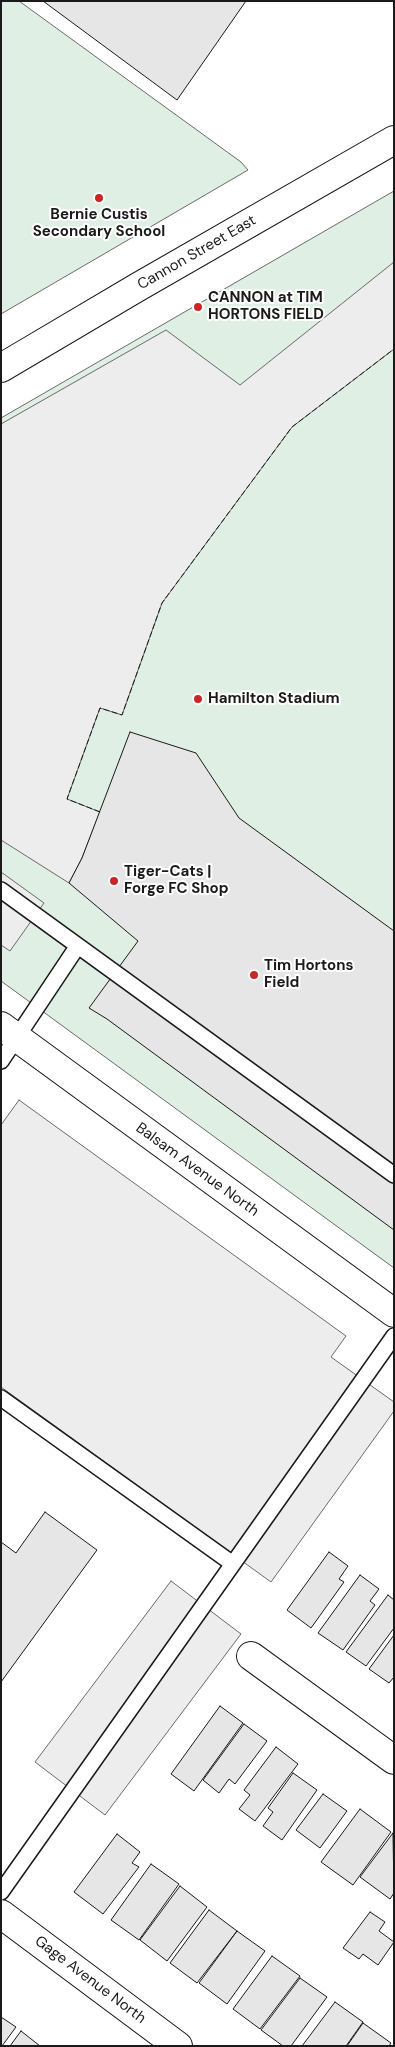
<!DOCTYPE html>
<html>
<head>
<meta charset="utf-8">
<style>
  body { margin:0 }
  #map { position:relative; width:395px; height:2047px; overflow:hidden; background:#fff; font-family:"DM Sans",sans-serif }
  canvas { display:block }
  .frame { position:absolute; inset:0; border:2px solid #1a1a1a; pointer-events:none }
</style>
</head>
<body>
<div id="map">
<canvas width="395" height="2047"></canvas>
<div class="frame"></div>
</div>
<script>
const c = document.querySelector('canvas').getContext('2d');
c.lineJoin = 'round';
function fillPath(path, color) {
  c.fillStyle = color;
  c.fill(path, 'evenodd');
}
function shape(rows) {
  const path = new Path2D();
  for (const r of rows) {
    path.moveTo(r[0], r[1]);
    for (let i = 2; i < r.length; i += 2) path.lineTo(r[i], r[i + 1]);
  }
  return path;
}
function strokePath(path, color, width, dash) {
  c.strokeStyle = color;
  c.lineWidth = width;
  c.lineCap = dash ? 'butt' : 'round';
  c.setLineDash(dash || []);
  c.stroke(path);
}
function write(font, color, halo, rows, align = 'center') {
  c.font = font + ' "DM Sans",sans-serif';
  c.lineWidth = 4;
  c.setLineDash([]);
  c.textBaseline = 'middle';
  c.strokeStyle = halo;
  c.fillStyle = color;
  for (const [text, x, y, turn = 0] of rows) {
    c.save();
    c.translate(x, y);
    c.rotate((+turn || 0) * Math.PI / 180);
    c.textAlign = isNaN(turn) ? turn : align;
    if (halo) c.strokeText(text, 0, 0);
    c.fillText(text, 0, 0);
    c.restore();
  }
}
const green = shape([
  [1,1,19,1,241,162,248,170,1,314,1,1],
  [394,191,394,1268,1,981,1,418,394,191]
]);
const parking = shape([
  [394,262,394,349,292,427,162,603,122,715,100,708,67,799,100,812,82,858,69,883,1,840,1,424,166,330,240,385,394,262],
  [1,872,44,903,10,951,1,945,1,872],
  [19,1100,346,1336,331,1357,394,1402,394,1411,271,1582,1,1387,1,1125,19,1100],
  [171,1581,241,1634,105,1815,35,1762,171,1581]
]);
const building = shape([
  [43,1,246,1,177,100,43,1],
  [130,732,196,753,239,818,394,931,394,1230,107,1019,89,1008,138,941,69,883,82,858,130,732],
  [45,1512,97,1550,1,1682,1,1542,16,1553,45,1512],
  [329,1552,348,1566,339,1579,344,1582,311,1628,287,1610,329,1552],
  [360,1575,379,1589,370,1601,375,1605,343,1650,318,1633,360,1575],
  [388,1595,394,1600,394,1628,366,1666,346,1652,388,1595],
  [394,1635,394,1677,389,1683,369,1669,394,1635],
  [220,1706,243,1723,194,1791,171,1774,220,1706],
  [244,1724,267,1741,235,1784,229,1779,219,1793,203,1780,244,1724],
  [276,1747,298,1764,255,1821,239,1809,250,1795,244,1790,276,1747],
  [293,1773,317,1790,282,1840,263,1826,273,1812,268,1808,293,1773],
  [323,1794,347,1811,320,1848,296,1830,323,1794],
  [360,1809,391,1832,353,1885,321,1862,360,1809],
  [393,1833,394,1893,390,1899,360,1877,393,1833],
  [117,1834,140,1852,132,1863,139,1867,103,1914,74,1892,117,1834],
  [151,1864,179,1884,139,1940,111,1920,151,1864],
  [180,1886,207,1907,167,1961,140,1940,180,1886],
  [209,1910,237,1931,197,1983,170,1963,209,1910],
  [370,1912,385,1922,379,1931,394,1942,378,1965,363,1954,359,1959,343,1948,370,1912],
  [237,1931,265,1951,227,2004,199,1983,237,1931],
  [272,1956,300,1976,260,2029,233,2009,272,1956],
  [300,1978,327,1997,291,2046,283,2046,261,2030,300,1978],
  [335,2002,363,2022,346,2046,302,2046,335,2002],
  [1,2017,16,2027,2,2046,1,2046,1,2017],
  [363,2023,391,2043,389,2046,347,2046,363,2023],
  [21,2031,40,2046,10,2046,21,2031]
]);
const lane = shape([
  [1,890,394,1175],
  [1,1061,77,947],
  [1,1398,233,1564],
  [1,1892,394,1336]
]);
const street = shape([
  [1,1026,394,1313],
  [251,1656,394,1760]
]);
const secondary = shape([
  [1,368,138,287,394,140],
  [1,1914,178,2046]
]);
const fence = shape([
  [100,812,67,799,100,708,122,715,162,603,292,427,394,349]
]);
const markers = [
  [99,198,5,"#c62828"],
  [198,307,5,"#c62828"],
  [198,699,5,"#c62828"],
  [114,881,5,"#c62828"],
  [254,975,5,"#c62828"]
];
const poiNames = [
  ["Bernie Custis",99,215,"center"],
  ["Secondary School",99,232,"center"],
  ["CANNON at TIM",208,298],
  ["HORTONS FIELD",208,315],
  ["Hamilton Stadium",208,699],
  ["Tiger-Cats |",124,872],
  ["Forge FC Shop",124,889],
  ["Tim Hortons",264,966],
  ["Field",264,983]
];
const streetNames = [
  ["Cannon Street East",197,253,-30],
  ["Balsam Avenue North",197,1170,36],
  ["Gage Avenue North",90,1980,37]
];
fillPath(green, '#e0efe3');
strokePath(green, '#6a6a6a', 1);
fillPath(parking, '#ededed');
strokePath(parking, '#6a6a6a', 1);
fillPath(building, '#e6e6e6');
strokePath(building, '#1a1a1a', 1);
strokePath(lane, '#1a1a1a', 18);
strokePath(street, '#1a1a1a', 30);
strokePath(secondary, '#1a1a1a', 30);
strokePath(lane, '#fff', 15);
strokePath(street, '#fff', 28);
strokePath(secondary, '#fff', 28);
strokePath(fence, '#1a1a1a', 1, [6, 2.5]);
for (const [x, y, r, color] of markers) {
  const dot = new Path2D();
  dot.arc(x, y, r, 0, 2 * Math.PI);
  c.fillStyle = color;
  c.fill(dot);
  strokePath(dot, '#fff', 2);
}
write('bold 15px', '#1a1a1a', '#fff', poiNames, 'left');
write('15px', '#1a1a1a', '#fff', streetNames);
</script>
</body>
</html>
